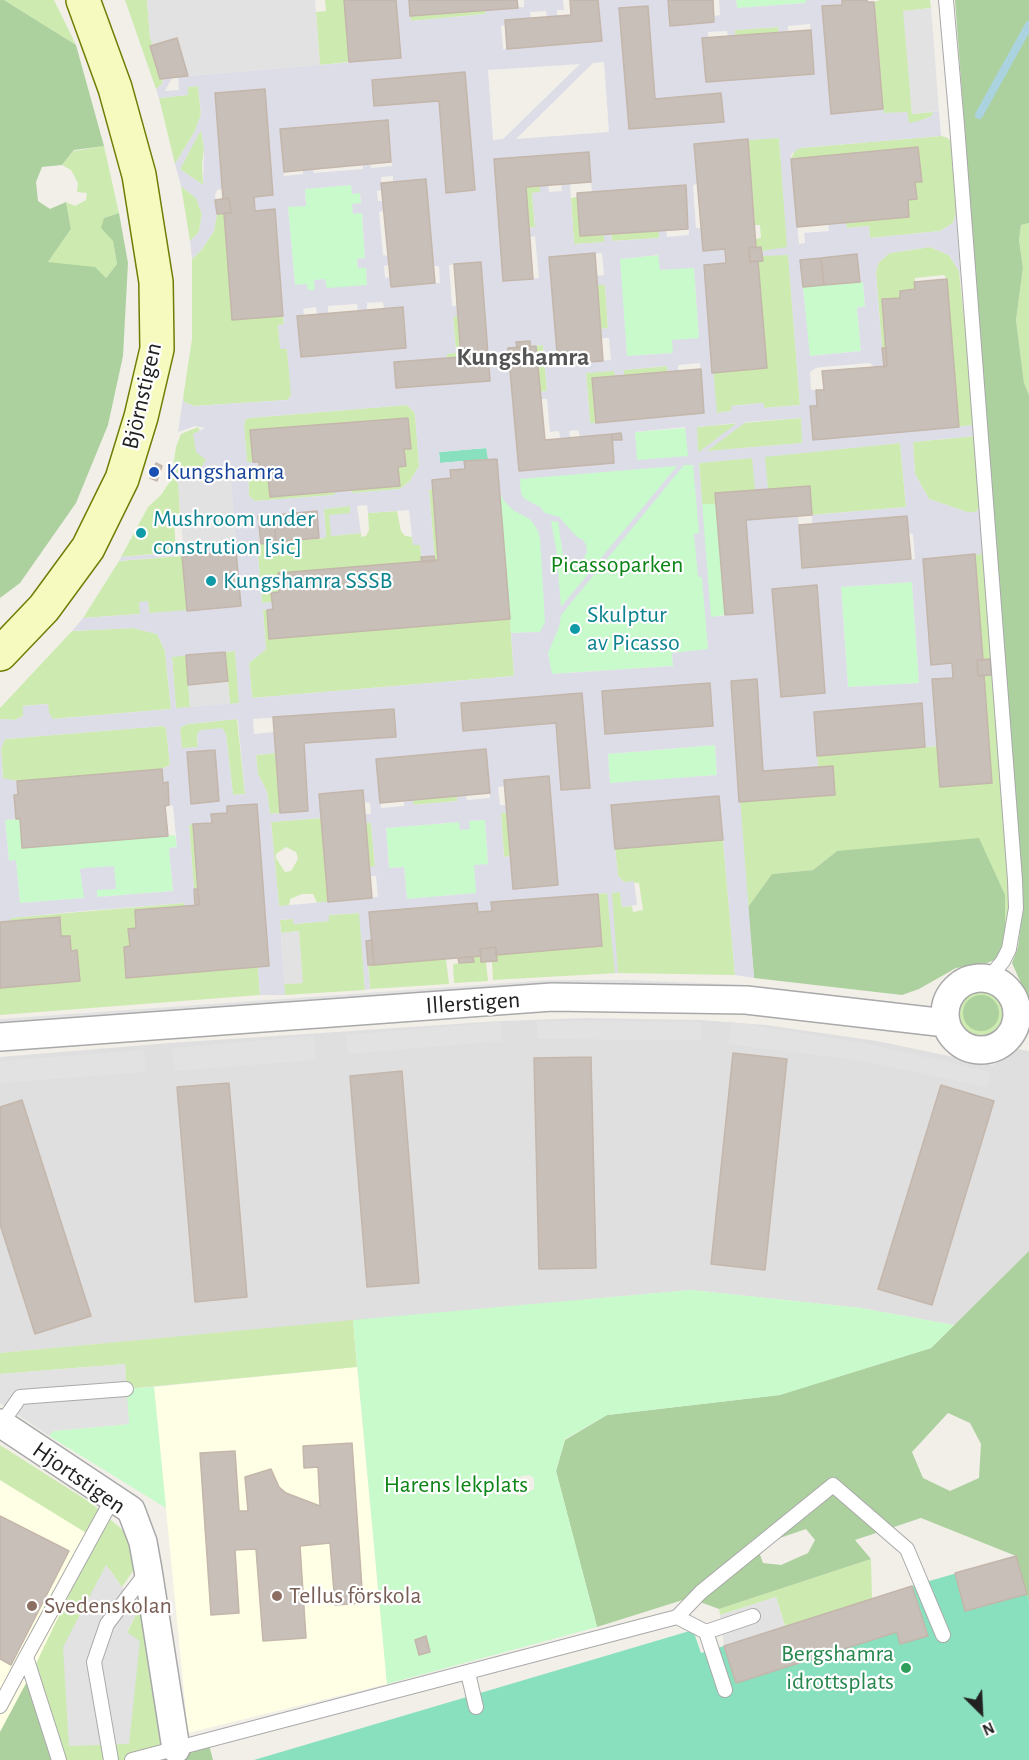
<!DOCTYPE html>
<html>
<head>
<meta charset="utf-8">
<style>
  body { margin:0 }
  #map { position:relative; width:1029px; height:1760px; overflow:hidden; background:#f2efe9; font-family:"Alegreya Sans",sans-serif }
  canvas { display:block }
  .north { position:absolute; left:951px; top:1682px; width:60px; height:60px; -webkit-text-stroke:4px #fff; paint-order:stroke; rotate:156deg; font-size:16px; font-weight:700; line-height:24px; text-align:center; color:#222 }
  .north::after { content:''; display:block; margin:auto; width:21px; height:27px; background:#222; clip-path:polygon(50% 0,100% 100%,50% 72%,0 100%) }
</style>
</head>
<body>
<div id="map">
<canvas width="1029" height="1760"></canvas>
<div class="north">N</div>
</div>
<script>
const c = document.querySelector('canvas').getContext('2d');
c.lineJoin = 'round';
function fillPath(path, color) {
  c.fillStyle = color;
  c.fill(path, 'evenodd');
}
function shape(rows) {
  const path = new Path2D();
  for (const r of rows) {
    if (r.length === 3) {
      path.moveTo(r[0] + r[2], r[1]);
      path.arc(r[0], r[1], r[2], 0, 2 * Math.PI);
      continue;
    }
    path.moveTo(r[0], r[1]);
    for (let i = 2; i < r.length; i += 2) path.lineTo(r[i], r[i + 1]);
  }
  return path;
}
function strokePath(path, color, width, dash) {
  c.strokeStyle = color;
  c.lineWidth = width;
  c.lineCap = dash ? 'butt' : 'round';
  c.setLineDash(dash || []);
  c.stroke(path);
}
function write(font, color, halo, rows, align = 'center') {
  c.font = font + ' "Alegreya Sans",sans-serif';
  c.lineWidth = 4.5;
  c.setLineDash([]);
  c.textBaseline = 'middle';
  c.strokeStyle = halo;
  c.fillStyle = color;
  for (const [text, x, y, turn = 0] of rows) {
    c.save();
    c.translate(x, y);
    c.rotate((+turn || 0) * Math.PI / 180);
    c.textAlign = isNaN(turn) ? turn : align;
    if (halo) c.strokeText(text, 0, 0);
    c.fillText(text, 0, 0);
    c.restore();
  }
}
const residential = shape([
  [586,1018,701,1020,766,1025,877,1041,992,1065,1007,1058,1018,1049,1029,1051,1029,1251,954,1325,861,1308,691,1290,0,1353,0,1057,170,1043,501,1021]
]);
const education = shape([
  [357,1367,387,1684,188,1733,154,1387],
  [0,1480,96,1538,31,1674,0,1732]
]);
const grass = shape([
  [4,0,54,0,76,45],
  [125,0,147,0,150,38,153,46,150,47,160,79,163,79,162,84,156,89],
  [325,0,344,0,349,62,320,65,316,12,326,11],
  [880,0,930,0,931,8,904,11,912,114,933,112,932,116,915,123,909,123,883,113,874,2],
  [485,10,485,14,411,21,410,16],
  [778,27,779,33,735,36,735,30],
  [198,86,201,114,195,131,175,164,159,98,188,95,188,87],
  [201,129,204,148,202,165,203,185,180,169],
  [941,136,948,138,951,142,956,214,953,223,940,231,870,238,869,226,846,228,846,223,909,217,908,200,916,199,915,182,922,181,918,147,791,159,795,150,800,148],
  [779,137,800,405,764,408,762,403,731,406,731,411,716,413,712,373,758,261,763,261,761,247,756,247,756,239,761,238,760,225,755,225,748,139],
  [104,146,119,213,104,218,113,241,117,264,105,279,48,262,71,229,66,202,75,206,86,200,87,193,77,192,78,183,71,170,62,165,74,151],
  [181,186,196,198,202,214,199,232,190,241],
  [540,186,540,192,532,193,535,227,529,228,526,187],
  [577,197,580,236,604,235,605,242,574,244,571,198],
  [224,213,232,319,283,316,284,325,278,325,281,349,287,349,292,392,291,396,287,400,194,406,184,402,183,398,192,339,192,259,202,249,214,231,217,214],
  [1029,223,1029,395,1024,383,1016,320,1023,268,1019,240,1021,225],
  [659,230,659,238,612,241,611,234],
  [930,247,949,255,959,271,975,425,959,427,947,279,944,275,915,278,915,289,900,291,900,298,882,300,886,348,882,348,876,272,879,262,890,253],
  [605,284,608,328,601,329,597,285],
  [453,316,458,316,461,357,447,358,446,354,456,352],
  [543,345,547,391,540,392,536,346],
  [667,366,668,372,624,376,624,370],
  [615,370,615,376,592,379,596,423,590,423,586,373],
  [407,405,415,413,419,466,410,481,400,489,352,493,351,490,400,486,398,467,406,466,404,449,410,448,408,418,251,430,253,462,247,463,244,426,245,420,249,418],
  [801,418,803,443,698,452,696,427],
  [198,427,200,431,193,435,206,460,199,471,178,473,180,516,174,517,176,552,121,557,148,507,161,495,171,480,176,447,181,434],
  [975,436,981,507,976,512,967,512,929,499,915,474,913,442],
  [900,443,906,507,812,515,809,486,716,493,716,504,702,505,699,463],
  [260,467,260,478,268,477,270,497,335,492,335,495,255,501,249,496,248,468],
  [429,489,432,489,438,560,435,561],
  [350,506,351,513,331,536,361,533,361,537,366,536,369,530,368,513,397,511,401,531,405,536,412,537,413,545,420,544,422,562,278,573,279,592,272,593,272,602,262,603,257,544,326,538,324,509],
  [975,554,985,554,1010,896,1005,941,837,851,813,870,772,874,748,907,739,802,835,795,833,766,818,767,817,756,937,746,940,786,992,783],
  [182,556,187,611,149,613,148,601,140,614,83,618,119,561],
  [263,610,267,610,270,639,510,619,514,676,252,698,249,663,266,649],
  [133,628,157,634,165,651,171,709,52,719,49,713,47,704,23,706,23,716,15,720,0,719,0,708,72,631],
  [235,651,240,703,230,704,225,652],
  [186,655,190,707,176,709,172,657],
  [237,719,245,794,233,795,226,734,197,735,198,747,182,749,180,731,181,727,188,724],
  [163,726,166,728,170,765,162,769,17,781,3,779,1,749,5,739],
  [275,753,280,813,270,814,267,792,258,774,256,755],
  [457,796,458,801,413,805,413,800],
  [507,812,511,856,504,857,501,813],
  [321,818,328,902,317,903,313,894,302,894,290,899,289,906,279,906,271,822],
  [286,847,296,852,298,859,291,871,285,872,276,858,276,854],
  [371,822,375,867,369,867,365,823],
  [193,824,198,889,194,889,189,825],
  [723,840,735,975,618,973,493,980,492,962,497,961,496,955,602,946,598,894,620,892,622,907,632,906,633,912,643,910,639,883,624,882,618,876,615,849],
  [184,903,184,906,135,910,136,928,129,929,130,946,124,947,126,977,258,967,260,995,0,1015,0,988,80,981,77,951,71,951,70,936,61,936,60,917,10,921,10,918],
  [360,913,365,990,285,995,284,984,302,983,299,931,281,933,280,920,293,919,294,924,328,921,328,915],
  [481,956,481,962,486,962,488,981,454,983,453,964,473,962,473,957],
  [446,959,449,984,370,989,368,965],
  [981,1013,25],
  [353,1320,357,1367,126,1389,125,1364,0,1374,0,1353],
  [0,1445,91,1503,125,1532,132,1549,135,1568,122,1587,107,1566,127,1633,141,1604,176,1749,132,1760,59,1760,31,1674,96,1539,0,1480],
  [871,1559,872,1599,785,1626,776,1597,720,1615,719,1609]
]);
const forest = shape([
  [0,0,4,0,76,45,104,146,74,150,62,165,42,167,36,182,38,201,50,209,66,202,71,229,48,262,95,267,106,278,117,264,113,241,101,228,104,218,119,213,128,263,123,356,108,425,76,503,20,583,0,598],
  [955,0,1029,0,1029,223,1021,225,1019,240,1023,268,1016,320,1024,383,1029,395,1029,1001,1012,963,1018,947,1023,908,1021,881],
  [979,838,1005,895,1005,941,997,959,987,963,956,968,919,989,902,995,754,978,748,907,772,874,813,870,837,851],
  [981,1013,18],
  [1029,1251,1029,1602,1016,1556,921,1518,855,1540,871,1559,719,1609,689,1598,597,1627,556,1471,565,1440,607,1415,779,1395,931,1348],
  [948,1413,970,1423,981,1444,979,1478,950,1491,923,1478,912,1452],
  [806,1529,815,1540,808,1553,781,1565,763,1563,759,1552,774,1540],
  [31,1674,59,1760,0,1760,0,1732],
  [208,1741,213,1760,132,1760]
]);
const park = shape([
  [736,0,806,0,807,3,737,8],
  [351,185,360,193,361,203,353,204,353,213,362,213,365,258,357,259,358,268,366,268,367,285,326,289,325,280,315,290,308,290,295,285,288,207,306,205,305,189],
  [659,255,660,270,694,267,699,338,673,353,627,356,619,259],
  [863,282,865,307,857,308,861,351,809,356,803,287],
  [696,427,702,504,716,504,725,615,706,618,708,650,672,653,673,666,551,674,540,632,511,633,499,480,519,471,614,463,612,434],
  [912,582,919,683,848,687,841,587],
  [715,745,717,775,610,784,608,754],
  [20,819,23,848,175,835,177,847,169,848,173,891,20,903,16,861,9,861,5,820],
  [485,820,488,864,477,893,407,899,404,867,389,868,386,828,460,822,469,829,469,821],
  [691,1290,861,1308,954,1325,931,1348,780,1395,607,1415,565,1439,556,1471,597,1627,387,1684,353,1320],
  [529,1475,534,1478,534,1489,522,1496,511,1494,509,1489,515,1481,521,1476],
  [154,1387,166,1508,49,1436,53,1431,129,1424,126,1389]
]);
const pitch = shape([
  [487,448,488,459,440,463,439,452],
  [1016,1556,1029,1602,1029,1760,254,1760,693,1630,701,1653,724,1646,736,1683,897,1632,901,1644,928,1635,912,1586]
]);
const parking = shape([
  [147,0,315,0,320,65,188,76,177,39,153,46,150,38],
  [931,8,939,111,912,114,903,11],
  [230,468,236,541,183,545,177,473],
  [228,681,230,704,190,707,188,685],
  [299,931,303,983,284,984,281,933],
  [549,980,628,980,745,985,896,1002,893,1016,746,995,0,1033,0,1019],
  [537,1021,701,1022,701,1040,537,1039],
  [501,1022,502,1041,348,1054,346,1035],
  [731,1022,864,1043,991,1072,987,1087,857,1060,728,1044],
  [314,1036,315,1060,174,1071,172,1048],
  [144,1050,146,1072,0,1083,0,1061],
  [125,1364,129,1424,53,1431,49,1436,0,1403,0,1374],
  [106,1565,122,1587,141,1604,127,1632,140,1641,129,1744,69,1746,63,1647],
  [776,1597,785,1626,724,1646,720,1615]
]);
const plaza = shape([
  [396,0,409,0,411,21,485,14,485,10,524,7,524,0,563,0,564,10,557,10,557,17,547,17,546,11,530,12,531,19,505,20,505,25,501,26,503,49,601,41,598,0,668,0,670,26,714,22,714,16,720,15,719,0,736,0,737,8,806,3,806,0,842,0,842,5,822,7,831,113,883,109,884,113,907,112,909,123,922,120,932,116,933,112,939,111,941,136,800,148,791,154,799,244,805,243,804,233,829,231,828,224,846,223,847,228,869,226,870,238,940,231,953,223,956,214,961,284,959,271,949,255,930,247,890,253,879,262,876,272,878,300,882,347,886,348,887,366,874,367,870,363,822,367,816,368,810,372,811,390,816,390,817,406,811,406,814,440,975,425,975,436,913,442,915,474,929,499,967,512,976,512,981,507,985,554,923,559,931,664,952,663,953,678,932,680,937,746,925,747,921,703,814,712,818,767,763,771,757,679,731,681,754,978,735,975,719,796,611,805,618,876,624,882,634,881,637,905,622,907,620,892,612,893,618,973,615,973,607,893,492,902,492,911,478,912,477,903,370,912,372,940,366,941,370,989,365,990,359,913,329,915,329,921,293,924,293,919,280,920,285,995,260,995,258,967,269,965,257,805,227,806,227,813,211,814,212,823,189,825,194,888,198,889,199,905,184,906,184,903,83,911,11,918,10,921,0,922,0,719,15,720,23,716,23,706,48,704,49,713,53,719,171,709,165,651,157,634,133,628,72,631,83,618,140,614,139,602,148,601,149,613,240,606,236,551,119,561,121,557,183,552,183,545,236,541,230,469,199,471,206,460,196,452,193,434,205,428,195,426,178,432,183,398,184,402,194,406,287,400,291,396,287,349,280,349,278,325,284,324,275,209,255,211,254,197,273,194,265,89,215,93,222,189,217,190,215,195,217,214,214,231,202,249,192,259,190,241,199,232,202,214,196,198,181,186,175,164,195,131,201,114,198,86,188,87,188,95,159,98,156,89,162,84,163,79,172,78,165,91,179,90,178,77,401,58],
  [648,6,655,99,721,93,724,122,629,129,619,8],
  [810,24,814,73,706,82,702,39,708,38,708,32,727,31,728,36,735,36,735,30,778,27,779,33,788,31,788,26],
  [604,62,609,132,516,139,593,63],
  [580,64,503,139,493,140,488,70],
  [465,73,446,192,439,101,375,106,372,80],
  [388,120,392,166,371,168,370,164,363,165,363,169,314,173,313,169,303,170,303,174,284,176,281,129],
  [201,130,204,148,203,185,180,169],
  [779,138,787,247,762,251,762,256,788,255,800,405,764,408,764,403,762,403,731,406,731,411,717,413,704,265,726,263,725,249,703,251,701,228,696,228,693,185,697,184,694,144],
  [588,152,592,192,686,185,689,235,667,237,666,230,659,230,659,238,612,241,611,234,604,235,604,242,574,244,570,184,561,184,562,191,549,192,548,185,540,186,540,192,532,193,535,227,529,228,530,237,535,236,539,278,504,281,494,159],
  [393,176,393,182,426,179,433,266,439,266,440,283,391,287,390,277,385,278,384,266,388,265,388,256,383,255,379,212,384,211,383,201,378,201,377,191,382,190,381,177],
  [351,185,352,194,360,193,361,203,352,204,353,214,362,213,365,258,357,259,358,268,366,268,367,285,327,288,325,279,314,280,315,290,308,290,307,284,295,285,288,207,306,206,305,189],
  [602,253,604,275,597,276,597,285,605,285,608,328,601,329,601,338,609,338,611,360,558,364,550,257],
  [658,255,660,270,694,268,699,338,672,340,673,353,627,356,620,259],
  [857,255,860,282,863,282,865,306,857,308,861,351,810,356,800,260],
  [481,262,490,381,397,388,447,358,447,354,456,353,453,317,458,316,457,306,452,306,449,265],
  [383,302,384,308,402,307,297,316,304,315,303,309,316,307,317,314,328,313,328,306,357,304,358,310,367,310,367,303],
  [543,345,547,391,540,392,541,399,547,399,550,432,559,431,560,438,570,437,569,431,578,430,580,437,611,434,614,462,519,471,508,348],
  [700,363,704,413,590,423,586,373,614,371,615,376,624,376,624,370,667,366,668,372,678,371,678,365],
  [407,405,415,413,419,466,410,481,400,489,352,493,351,490,335,492,334,495,255,501,249,496,248,468,260,467,259,462,247,462,244,426,245,420,249,418],
  [801,418,802,443,707,451,746,422],
  [737,423,699,452,698,451,697,427],
  [685,427,688,456,637,460,635,432],
  [900,443,906,507,812,515,812,524,907,516,908,533,913,534,915,559,802,568,798,516,746,520,753,613,711,617,699,463,752,458,755,490,768,489,765,457],
  [486,448,488,459,497,459,500,493,504,501,513,510,531,520,538,531,540,538,545,622,540,632,511,633,514,676,252,698,249,663,266,649,263,610,273,609,272,602,262,603,257,544,261,544,258,516,317,511,319,538,326,538,324,509,350,506,350,513,329,515,331,536,361,533,357,506,367,505,368,513,409,510,413,545,420,545,422,562,435,561,429,490,432,489,432,480,451,478,450,470,465,469,464,461,440,463,439,452],
  [684,465,693,465,699,533,694,534,698,576,702,578,708,649,672,653,673,666,552,674,548,653,559,627,561,615],
  [677,466,592,569,584,557,587,552,586,545,583,540,577,537,559,517,545,513,540,507,525,499,521,494,520,479],
  [551,521,558,522,566,575,580,561,588,574,561,607,556,548],
  [912,582,919,683,848,687,841,587],
  [817,585,825,693,781,696,773,589],
  [235,651,239,703,176,708,172,657],
  [710,683,713,726,605,734,602,691],
  [582,693,590,787,561,790,556,723,463,730,461,703],
  [394,709,396,737,304,743,308,811,270,814,267,792,258,774,256,755,275,753,274,732,254,734,253,719],
  [237,719,238,721,245,794,233,795,226,734,222,728,200,730,197,735,198,747,182,748,180,731,181,727,188,724],
  [163,726,166,728,170,765,162,769,163,783,168,783,169,805,173,806,177,847,169,848,173,891,97,897,97,890,116,889,114,866,86,868,80,869,84,898,20,903,16,860,9,861,5,820,16,819,15,795,18,795,17,781,3,778,1,749,5,739],
  [715,745,717,775,610,783,608,754],
  [486,749,490,798,467,800,466,796,457,796,457,801,414,805,413,800,404,801,404,806,381,808,377,759],
  [215,750,219,801,191,804,187,752],
  [549,776,558,885,514,889,511,856,504,857,501,813,507,812,506,805,500,805,498,787,505,786,505,780],
  [363,791,364,802,370,803,371,814,365,814,365,823,371,823,375,866,369,867,370,876,376,876,378,897,279,906,271,822,321,818,319,794],
  [485,820,488,864,474,865,476,893,407,899,404,867,389,868,386,828,459,822,460,830,470,829,469,821]
]);
const stream = shape([
  [979,115,1029,25]
]);
const building = shape([
  [344,0,396,0,401,58,349,62,344,0],
  [409,0,517,0,518,8,410,16,409,0],
  [570,0,598,0,602,41,507,49,505,20,571,15,570,0],
  [668,0,713,0,714,22,670,26,668,0],
  [842,0,867,0,867,2,874,2,883,109,831,114,822,6,842,5,842,0],
  [648,6,655,99,721,93,724,122,629,129,619,8,648,6],
  [811,30,814,74,706,82,702,38,811,30],
  [177,38,188,76,160,79,150,46,177,38],
  [465,72,475,190,446,193,439,101,374,106,372,80,465,72],
  [265,89,273,195,254,197,255,211,275,209,283,316,232,320,224,213,231,213,229,198,223,199,215,93,265,89],
  [388,120,391,162,284,172,280,129,388,120],
  [748,139,756,247,749,248,750,262,758,261,767,368,712,373,704,265,726,263,725,249,703,251,694,144,748,139],
  [918,147,922,182,915,182,917,199,908,200,909,217,797,227,791,159,918,147],
  [589,152,591,182,526,187,533,279,503,281,494,159,589,152],
  [426,179,435,283,391,287,381,183,426,179],
  [686,185,688,229,580,236,577,193,686,185],
  [229,198,231,213,217,214,215,200,229,198],
  [761,247,763,261,750,262,749,248,761,247],
  [595,253,603,361,558,364,549,257,595,253],
  [857,254,860,282,824,285,821,258,857,254],
  [821,258,824,285,803,287,800,260,821,258],
  [481,262,490,381,396,388,394,362,461,357,454,264,481,262],
  [947,279,959,427,813,440,810,406,817,406,816,390,824,390,822,371,887,366,882,299,900,298,900,291,915,289,914,282,947,279],
  [403,307,406,348,301,357,297,316,403,307],
  [530,341,530,346,517,348,516,342,530,341],
  [536,346,545,440,612,434,614,463,519,471,508,348,536,346],
  [882,348,886,348,887,366,884,367,882,348],
  [701,369,704,413,596,423,592,378,701,369],
  [408,418,411,449,404,449,406,466,398,467,400,486,270,497,268,477,260,478,259,462,253,462,250,430,408,418],
  [621,433,622,440,612,440,612,434,621,433],
  [497,459,510,619,269,639,267,610,273,609,271,593,279,592,278,573,438,560,432,480,451,478,450,470,465,469,464,461,497,459],
  [156,463,162,466,157,481,150,478,156,463],
  [810,486,812,515,746,520,753,613,725,615,715,493,810,486],
  [317,511,319,538,276,542,274,515,317,511],
  [274,515,276,542,261,544,258,516,274,515],
  [907,516,911,559,802,568,799,525,907,516],
  [236,551,241,606,187,611,182,556,236,551],
  [975,554,983,660,977,660,978,676,984,675,992,783,940,787,932,679,953,678,952,663,931,665,923,559,975,554],
  [434,556,435,561,422,562,421,557,434,556],
  [817,585,825,693,781,697,772,589,817,585],
  [225,652,228,681,188,685,186,655,225,652],
  [990,659,991,675,978,676,977,660,990,659],
  [757,679,763,771,833,766,835,795,739,802,731,681,757,679],
  [710,683,713,726,605,734,602,691,710,683],
  [582,693,590,788,561,790,556,723,463,731,461,703,582,693],
  [922,703,925,747,817,756,814,712,922,703],
  [394,709,396,737,304,743,308,811,280,813,273,717,394,709],
  [486,749,490,793,380,803,376,759,486,749],
  [215,750,219,801,191,804,187,752,215,750],
  [162,769,163,783,168,782,169,805,165,806,168,836,22,848,20,819,16,819,14,795,18,795,17,781,162,769],
  [549,776,558,885,513,889,504,780,549,776],
  [363,790,372,898,328,902,319,794,363,790],
  [719,796,723,840,615,849,611,805,719,796],
  [257,804,269,966,126,978,124,947,130,946,128,929,136,928,135,910,199,905,193,824,212,823,211,814,227,813,227,806,257,804],
  [194,889,198,889,199,905,195,905,194,889],
  [598,894,602,946,496,955,496,947,480,949,481,956,374,965,369,912,477,903,478,912,492,911,491,902,598,894],
  [60,917,61,936,70,936,71,951,77,950,80,981,0,988,0,922,60,917],
  [372,940,374,965,368,965,366,941,372,940],
  [496,947,497,961,481,962,480,949,496,947],
  [473,957,474,962,459,963,458,958,473,957],
  [733,1053,787,1059,765,1270,711,1264,733,1053],
  [591,1057,596,1268,539,1269,534,1058,591,1057],
  [402,1071,419,1283,367,1287,350,1076,402,1071],
  [229,1083,247,1297,195,1302,177,1087,229,1083],
  [941,1085,994,1101,932,1305,878,1289,941,1085],
  [22,1100,91,1316,35,1334,0,1224,0,1107,22,1100],
  [352,1443,363,1603,335,1605,330,1543,300,1546,306,1638,263,1641,256,1549,235,1550,239,1613,211,1615,200,1453,235,1451,239,1511,248,1511,245,1477,271,1469,279,1487,286,1493,320,1506,318,1467,304,1468,303,1446,352,1443],
  [0,1516,69,1551,11,1665,0,1659,0,1516],
  [1016,1556,1027,1594,965,1611,955,1573,1016,1556],
  [912,1586,928,1636,900,1644,897,1632,736,1683,724,1646,912,1586],
  [426,1636,430,1652,419,1655,415,1640,426,1636]
]);
const lane = shape([
  [946,0,957,125,1015,880,1016,908,1009,949,1003,961,989,978],
  [1,1424,20,1397,126,1389],
  [677,1617,706,1632,725,1690],
  [706,1632,753,1616],
  [26,1657,113,1498],
  [468,1673,476,1707],
  [0,1706,26,1657,59,1760],
  [111,1760,94,1662,107,1624,147,1572],
  [132,1760,677,1617,701,1592,833,1485,907,1549,943,1635]
]);
const street = shape([
  [981,1014,36],
  [0,1037,552,997,746,1000,946,1023],
  [0,1423,131,1510,143,1542,148,1570,176,1749]
]);
const secondary = shape([
  [0,654,44,608,88,548,122,479,141,417,157,349,156,282,139,175,115,88,83,0]
]);
const markers = [
  [154,472,6,"#1a4fb4"],
  [141,533,6,"#0f9aa8"],
  [211,581,6,"#0f9aa8"],
  [575,629,6,"#0f9aa8"],
  [277,1596,6,"#8d6e63"],
  [32,1606,6,"#8d6e63"],
  [906,1668,6,"#2e9e5b"]
];
const streetNames = [
  ["Björnstigen",142,396,-77],
  ["Illerstigen",473,1003,-4],
  ["Hjortstigen",79,1478,35]
];
const transitNames = [
  ["Kungshamra",166,472]
];
const cultureNames = [
  ["Mushroom under",153,519],
  ["constrution [sic]",153,547],
  ["Kungshamra SSSB",223,581],
  ["Skulptur",587,615],
  ["av Picasso",587,643]
];
const parkNames = [
  ["Picassoparken",617,565],
  ["Harens lekplats",456,1485]
];
const educationNames = [
  ["Tellus förskola",289,1596],
  ["Svedenskolan",44,1606]
];
const leisureNames = [
  ["Bergshamra",894,1654],
  ["idrottsplats",894,1682]
];
const neighbourhoodNames = [
  ["Kungshamra",523,357]
];
fillPath(residential, '#e0dfdf');
fillPath(education, '#ffffe5');
fillPath(grass, '#cdebb0');
fillPath(forest, '#add19e');
fillPath(park, '#c8facc');
fillPath(pitch, '#88e0be');
fillPath(parking, '#e2e2e2');
fillPath(plaza, '#dddde8');
strokePath(stream, '#aad3df', 8);
fillPath(building, '#c7bfb8');
strokePath(building, '#c4b6ab', 1.5);
strokePath(lane, '#a9a9a9', 16);
strokePath(street, '#a9a9a9', 30);
strokePath(secondary, '#707d05', 36);
strokePath(lane, '#fff', 14);
strokePath(street, '#fff', 27);
strokePath(secondary, '#f7fabf', 33);
for (const [x, y, r, color] of markers) {
  const dot = new Path2D();
  dot.arc(x, y, r, 0, 2 * Math.PI);
  c.fillStyle = color;
  c.fill(dot);
  strokePath(dot, '#fff', 2);
}
write('24px', '#222', '#fff', streetNames);
write('24px', '#164399', '#fff', transitNames, 'left');
write('24px', '#0d838f', '#fff', cultureNames, 'left');
write('24px', '#0c8416', '#fff', parkNames);
write('24px', '#785e54', '#fff', educationNames, 'left');
write('24px', '#27864d', '#fff', leisureNames, 'right');
write('bold 26px', '#555', '#fff', neighbourhoodNames);
</script>
</body>
</html>
